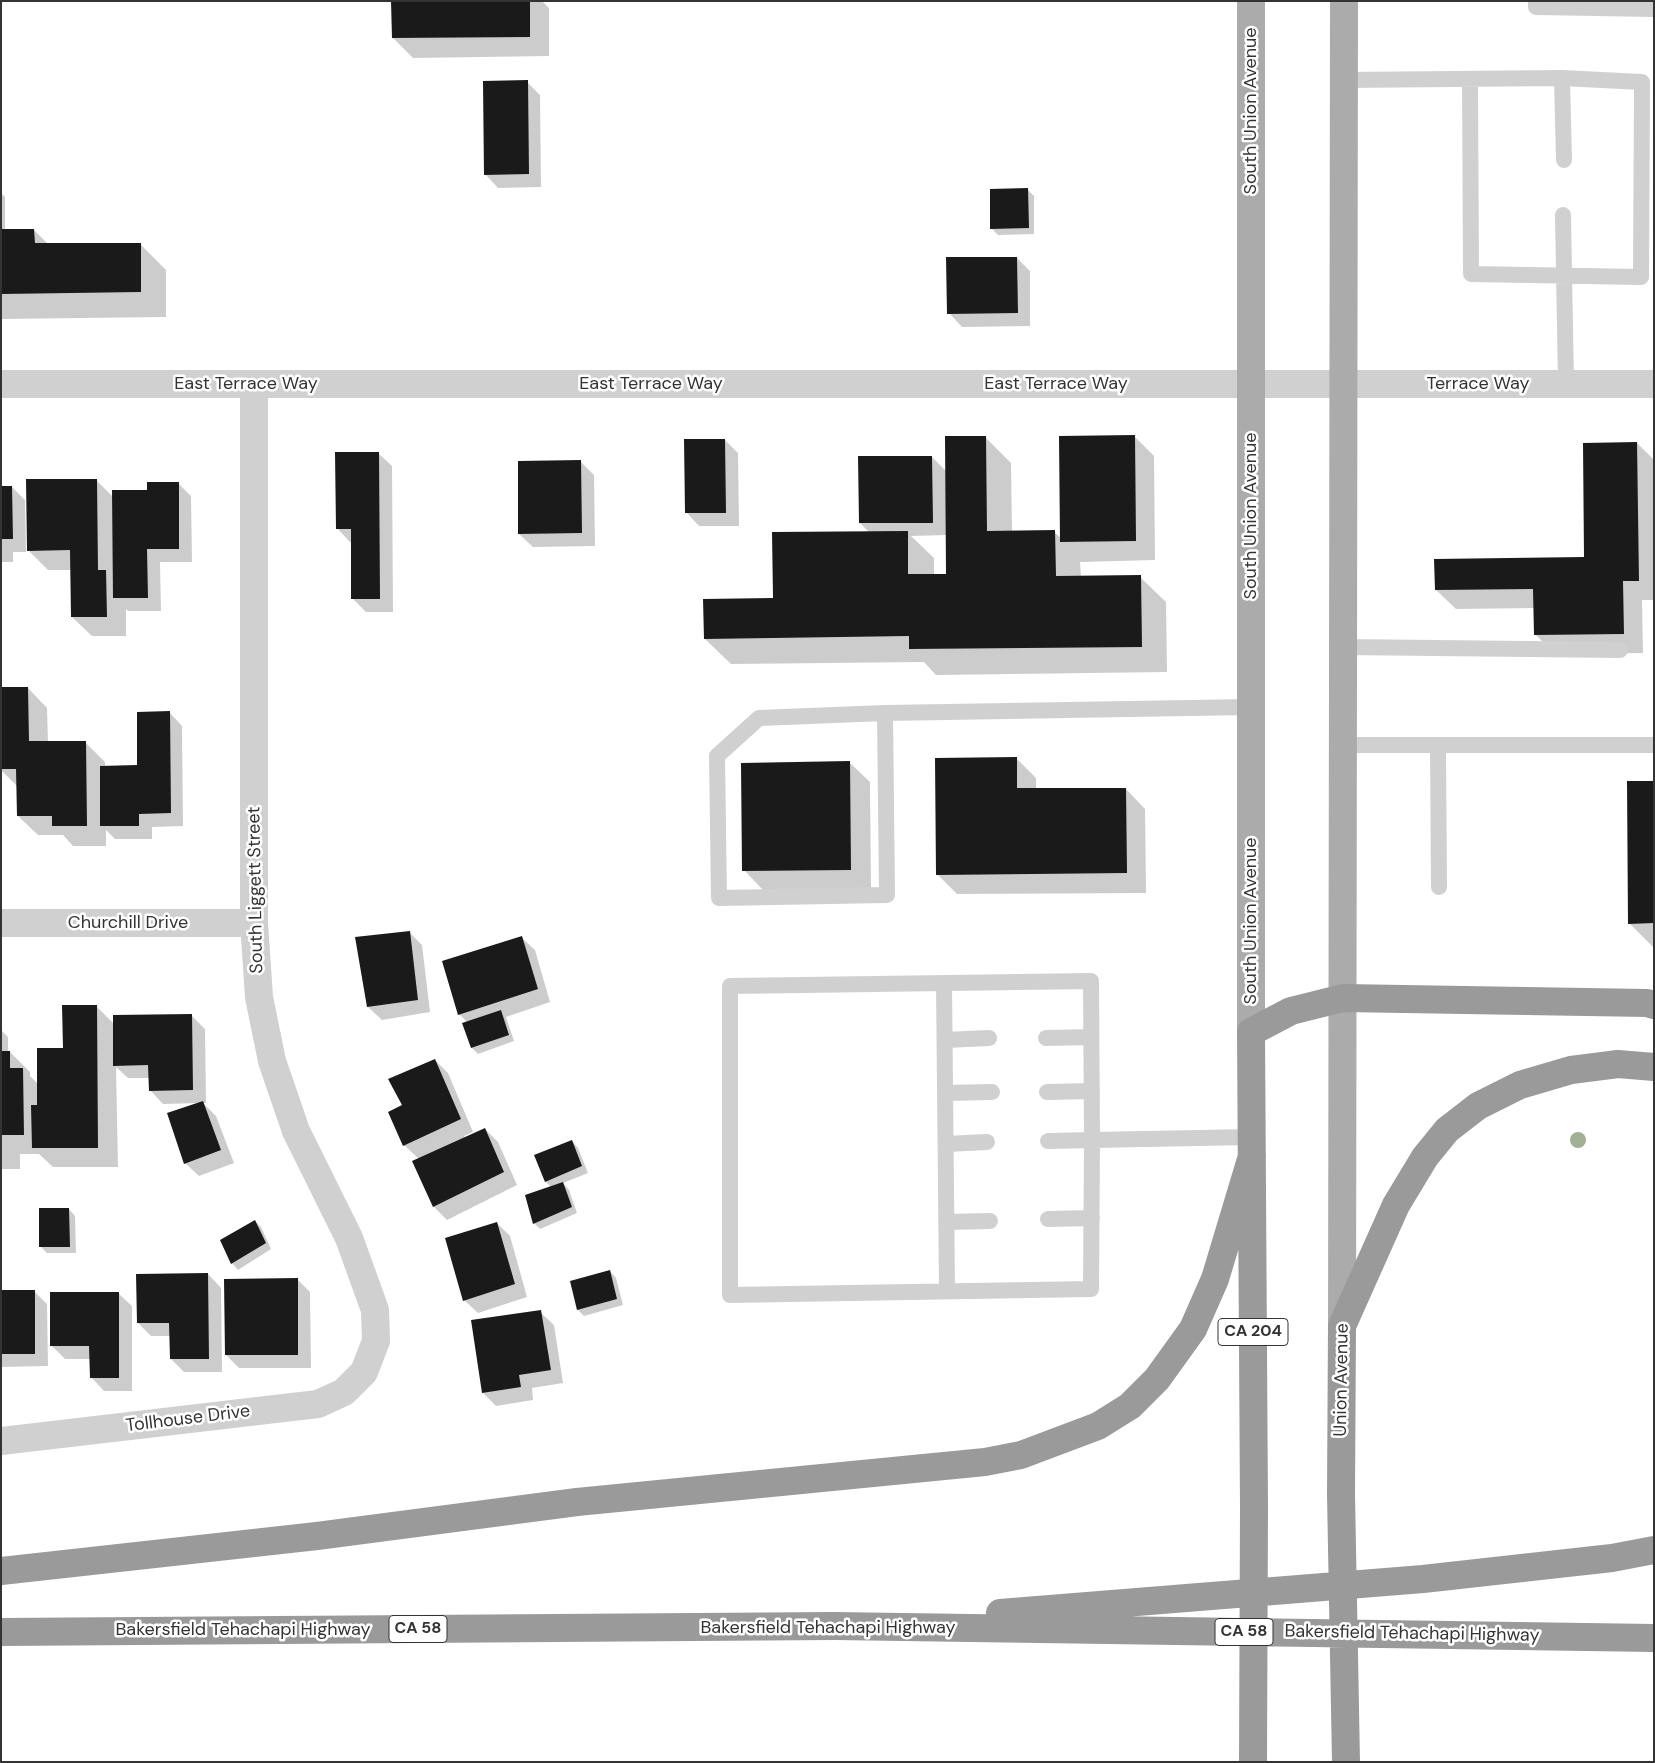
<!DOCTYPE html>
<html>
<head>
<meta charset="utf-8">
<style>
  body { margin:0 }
  #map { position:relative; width:1655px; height:1763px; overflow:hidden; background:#fff; font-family:"DM Sans",sans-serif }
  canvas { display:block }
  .frame { position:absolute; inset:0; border:2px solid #333; pointer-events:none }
</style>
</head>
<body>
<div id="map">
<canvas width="1655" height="1763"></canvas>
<div class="frame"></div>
</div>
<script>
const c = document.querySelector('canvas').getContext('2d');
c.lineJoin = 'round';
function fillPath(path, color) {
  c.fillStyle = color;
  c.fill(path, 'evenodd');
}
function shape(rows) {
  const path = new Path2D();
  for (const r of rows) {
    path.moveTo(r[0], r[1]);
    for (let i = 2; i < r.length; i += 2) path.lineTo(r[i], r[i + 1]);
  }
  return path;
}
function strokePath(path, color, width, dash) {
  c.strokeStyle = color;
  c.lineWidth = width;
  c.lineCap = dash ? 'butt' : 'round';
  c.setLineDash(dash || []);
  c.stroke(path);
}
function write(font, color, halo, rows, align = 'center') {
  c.font = font + ' "DM Sans",sans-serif';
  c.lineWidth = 5;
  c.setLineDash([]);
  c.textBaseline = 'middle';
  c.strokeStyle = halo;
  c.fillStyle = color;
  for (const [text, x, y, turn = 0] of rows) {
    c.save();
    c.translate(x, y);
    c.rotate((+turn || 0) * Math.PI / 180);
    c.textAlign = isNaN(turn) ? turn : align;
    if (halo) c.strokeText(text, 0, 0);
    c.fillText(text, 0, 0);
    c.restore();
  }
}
const shadow = shape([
  [392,1,542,1,549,8,549,56,413,58,393,38],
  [527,82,540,95,541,187,498,188,485,174],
  [1028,190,1034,196,1034,234,998,235,991,228],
  [1,193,5,197,5,231,34,230,48,244,140,244,166,270,166,317,1,319],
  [1017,258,1030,271,1030,326,962,327,949,313],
  [1134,436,1154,456,1155,560,1080,562,1081,577,1140,577,1166,602,1167,672,936,675,924,662,731,664,705,639,774,600,870,533,860,523,932,457,947,472,985,437,1011,463,1012,532,1054,532,1061,538],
  [947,535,948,575,934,575,934,558,911,536],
  [725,440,738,453,739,526,699,526,686,512],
  [1637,443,1654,460,1654,600,1642,600,1643,653,1555,654,1535,634,1535,608,1456,609,1436,590,1585,558],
  [378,453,392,466,393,612,366,612,353,599,352,542,350,542,337,528],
  [580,461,594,475,595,546,533,547,519,534],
  [96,480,113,497,149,492,178,483,191,496,192,562,160,562,161,611,128,611,126,609,126,636,92,636,72,617,72,570,48,570,28,550],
  [1,487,12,487,25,500,26,552,13,552,13,562,1,562],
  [1,688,28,688,47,708,48,742,85,742,105,762,105,767,139,766,169,712,182,726,183,826,152,827,152,839,115,839,106,830,106,846,73,846,63,835,38,835,18,816,18,787,1,770],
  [1017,759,1036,778,1036,790,1126,789,1145,809,1146,893,957,894,937,874],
  [850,763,870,782,871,889,763,890,744,870],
  [1654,782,1654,948,1629,923],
  [409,932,422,945,430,1012,382,1020,368,1007],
  [521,937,535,950,550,1002,506,1017,514,1041,478,1054,472,1048,463,1024,468,1023,459,1014],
  [96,1006,114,1024,192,1016,205,1029,206,1103,203,1103,216,1116,234,1163,199,1176,185,1163,200,1103,163,1104,150,1090,150,1078,128,1078,116,1067,118,1167,53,1167,39,1154,20,1154,20,1169,1,1169,1,1030,8,1037,8,1052,10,1052,30,1072,30,1076,38,1084],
  [435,1060,448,1073,473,1132,464,1136,465,1138,485,1129,498,1142,517,1185,447,1220,434,1207,414,1162,419,1159,404,1145,403,1106],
  [572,1141,578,1148,588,1173,563,1183,569,1190,577,1213,540,1229,534,1223,552,1188,546,1182,536,1155],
  [69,1209,75,1216,76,1253,47,1253,41,1247],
  [255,1221,261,1227,271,1249,238,1270,232,1263,221,1240],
  [497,1223,510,1236,527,1297,478,1313,464,1300],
  [610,1271,616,1278,623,1305,584,1316,578,1310,571,1282],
  [208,1274,221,1288,222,1372,184,1372,171,1359,170,1336,151,1336,138,1323],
  [297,1279,310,1292,311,1368,239,1368,226,1355],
  [1,1291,34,1291,47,1304,48,1366,1,1367],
  [118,1293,132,1306,132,1391,104,1391,91,1377,91,1359,65,1359,52,1346],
  [540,1312,554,1325,563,1383,532,1388,533,1400,496,1406,483,1393,473,1321]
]);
const building = shape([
  [391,1,530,1,530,37,392,38],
  [528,80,529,174,484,175,483,81],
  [1028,188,1029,228,990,229,990,189],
  [1,229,34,229,35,243,141,243,141,292,1,294],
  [946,257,1017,257,1018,313,947,314],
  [1135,435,1136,541,1060,542,1059,436],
  [945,436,986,436,987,531,1055,530,1056,576,1141,575,1142,647,909,649,909,636,704,639,703,599,773,598,772,532,908,531,908,574,946,574],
  [684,439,725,439,726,513,685,513],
  [1637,442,1639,581,1623,581,1624,634,1534,635,1533,589,1435,590,1434,559,1584,557,1583,443],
  [335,452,379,452,380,599,351,599,351,529,336,529],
  [858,456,932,456,933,523,859,523],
  [581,460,582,533,518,534,518,461],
  [26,479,97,479,98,570,106,570,107,617,71,617,70,550,27,551],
  [147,482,179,482,179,549,147,549,148,598,113,598,112,490,147,490],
  [1,486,12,486,13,539,1,539],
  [1,687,28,687,29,741,86,741,87,826,52,826,52,816,17,816,16,769,1,769],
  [170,711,171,813,139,814,139,826,100,826,100,766,137,765,137,712],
  [1017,757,1017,788,1126,788,1127,873,936,875,935,758],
  [850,761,851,870,742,871,741,763],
  [1627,781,1654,781,1654,923,1628,924],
  [410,931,418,1000,367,1007,355,937],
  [522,936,538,989,458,1015,442,961],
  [62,1005,97,1005,98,1148,32,1148,31,1105,37,1105,37,1048,63,1048],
  [501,1010,509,1035,471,1048,462,1023],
  [192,1014,193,1090,149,1091,148,1065,113,1066,113,1015],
  [1,1051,10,1051,10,1068,23,1068,24,1135,1,1135],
  [435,1059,461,1119,403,1146,388,1112,402,1105,388,1079],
  [203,1101,221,1150,184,1164,167,1113],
  [485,1128,504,1172,433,1207,412,1161],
  [572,1140,582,1166,545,1182,534,1155],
  [563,1182,572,1207,533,1224,525,1195],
  [39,1208,69,1208,70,1247,39,1247],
  [255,1220,266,1243,231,1264,220,1240],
  [497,1222,515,1284,463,1301,445,1238],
  [610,1270,617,1299,577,1310,570,1281],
  [208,1273,209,1359,170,1359,169,1323,137,1323,136,1274],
  [298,1278,298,1355,225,1355,224,1279],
  [1,1290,35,1290,35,1354,1,1354],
  [50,1292,119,1292,119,1378,90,1378,89,1346,50,1346],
  [541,1310,551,1370,519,1375,521,1387,482,1393,471,1320]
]);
const lane = shape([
  [1536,1,1536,7,1654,9],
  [1470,79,1471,274,1641,277,1642,82,1562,78],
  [1344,80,1562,78,1564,160],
  [1563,215,1566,384],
  [1343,647,1620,650],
  [885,713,759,718,717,756,719,898,887,895,885,713,1251,707],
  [1343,745,1654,745],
  [1438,745,1439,887],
  [944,983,947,1291],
  [1046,1038,1091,1037],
  [945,1040,989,1038],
  [1047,1092,1092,1091],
  [945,1093,992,1092],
  [1048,1141,1092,1140,1091,981,730,986,730,1295,1091,1289,1092,1140,1252,1137],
  [946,1144,987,1142],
  [1048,1219,1092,1218],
  [947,1222,990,1221]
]);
const street = shape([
  [1,384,1654,384],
  [1,923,254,923],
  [1,1441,318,1404,344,1392,364,1372,376,1341,375,1310,349,1238,296,1131,272,1061,259,997,254,923,254,384]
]);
const primary = shape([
  [1251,1032,1251,1],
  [1342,1326,1344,1]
]);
const highway = shape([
  [1,1571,317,1536,577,1502,985,1462,1021,1455,1098,1426,1130,1406,1157,1379,1193,1329,1215,1279,1252,1156],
  [1000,1613,1423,1579,1612,1558,1654,1550],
  [1,1632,834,1626,1654,1638],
  [1253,1762,1254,1508,1251,1032,1291,1011,1343,998,1647,1003,1654,1005],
  [1346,1762,1341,1494,1342,1326,1396,1205,1425,1157,1447,1130,1478,1106,1520,1085,1571,1070,1618,1064,1654,1067]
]);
const trees = [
  [1578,1140]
];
const shields = [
  [1253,1332,70],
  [418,1629,58],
  [1244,1632,58]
];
const shieldNames = [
  ["CA 204",1253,1332],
  ["CA 58",418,1629],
  ["CA 58",1244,1632]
];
const streetNames = [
  ["South Union Avenue",1251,111,-90],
  ["East Terrace Way",246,384],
  ["East Terrace Way",651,384],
  ["East Terrace Way",1056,384],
  ["Terrace Way",1478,384],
  ["South Union Avenue",1251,516,-90],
  ["South Liggett Street",256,890,-91],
  ["South Union Avenue",1251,921,-90],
  ["Churchill Drive",128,923],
  ["Union Avenue",1342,1380,-89],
  ["Tollhouse Drive",188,1419,-7],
  ["Bakersfield Tehachapi Highway",828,1628],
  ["Bakersfield Tehachapi Highway",243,1630],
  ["Bakersfield Tehachapi Highway",1412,1634,1]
];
fillPath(shadow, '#0003');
fillPath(building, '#1a1a1a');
strokePath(lane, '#d0d0d0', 16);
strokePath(street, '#d0d0d0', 28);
strokePath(primary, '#ababab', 28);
strokePath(highway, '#9a9a9a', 28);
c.fillStyle = '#a2b095';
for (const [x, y] of trees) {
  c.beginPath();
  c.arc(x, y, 8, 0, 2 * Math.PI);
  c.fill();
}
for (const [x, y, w] of shields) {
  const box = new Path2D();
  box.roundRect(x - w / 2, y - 13.5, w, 27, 4);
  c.fillStyle = '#fff';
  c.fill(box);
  strokePath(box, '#333', 1);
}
write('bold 16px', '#333', null, shieldNames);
write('18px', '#333', '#fff', streetNames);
</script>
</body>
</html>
